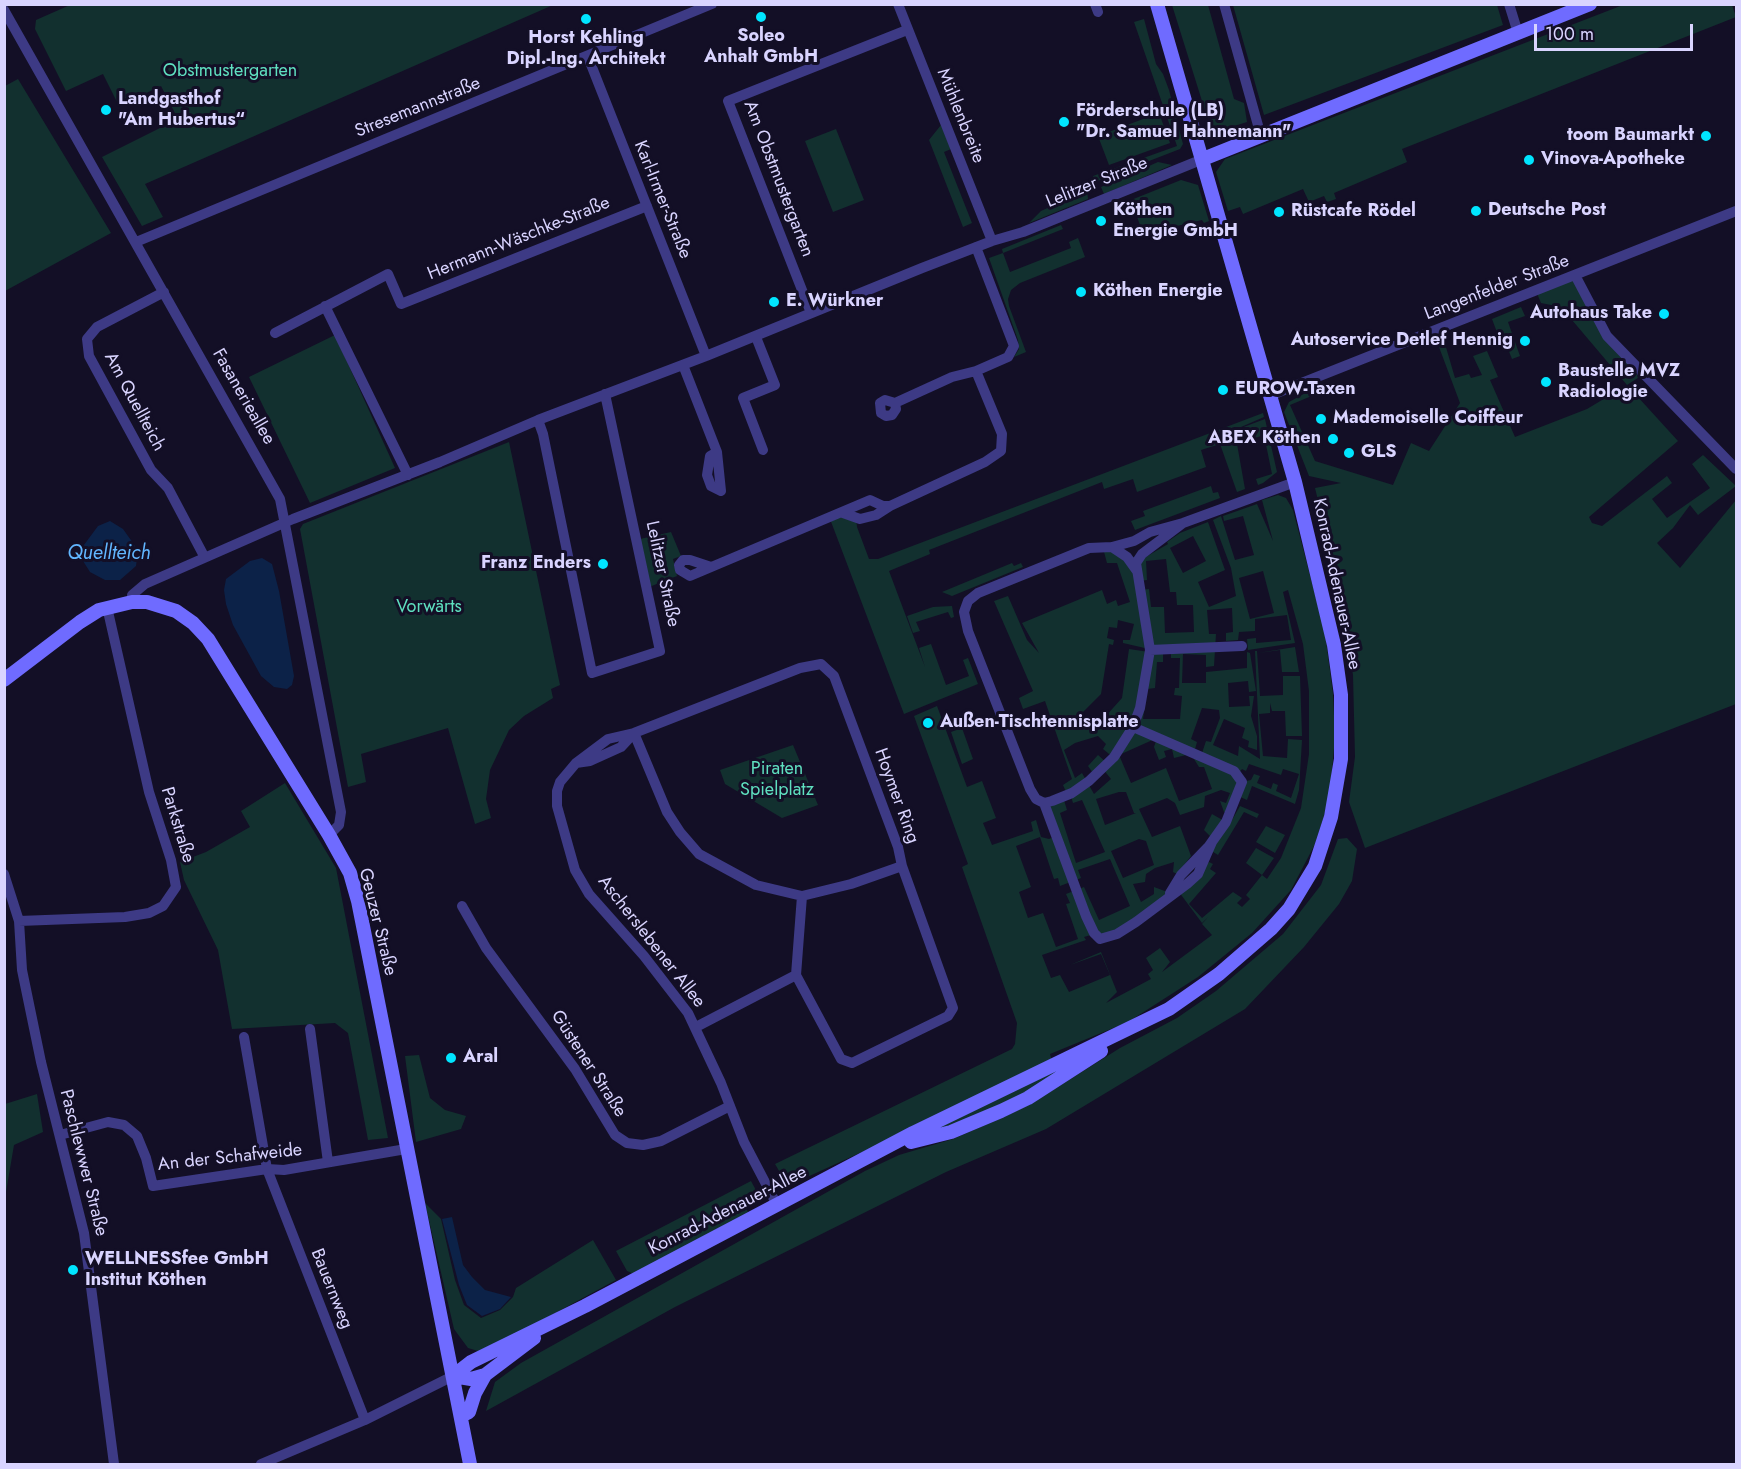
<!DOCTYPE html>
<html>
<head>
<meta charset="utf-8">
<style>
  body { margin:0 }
  #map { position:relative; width:1741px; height:1469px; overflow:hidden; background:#130f26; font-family:Jost,sans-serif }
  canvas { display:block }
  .frame { position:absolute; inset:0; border:6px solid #d9d4ff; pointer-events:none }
  .scale { position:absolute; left:1534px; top:24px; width:159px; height:27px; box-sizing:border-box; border:3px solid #d9d4ff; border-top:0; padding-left:8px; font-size:18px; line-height:21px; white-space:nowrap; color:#d9d4ff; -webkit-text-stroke:4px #130f26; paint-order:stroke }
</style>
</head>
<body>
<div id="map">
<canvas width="1741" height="1469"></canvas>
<div class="frame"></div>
<div class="scale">100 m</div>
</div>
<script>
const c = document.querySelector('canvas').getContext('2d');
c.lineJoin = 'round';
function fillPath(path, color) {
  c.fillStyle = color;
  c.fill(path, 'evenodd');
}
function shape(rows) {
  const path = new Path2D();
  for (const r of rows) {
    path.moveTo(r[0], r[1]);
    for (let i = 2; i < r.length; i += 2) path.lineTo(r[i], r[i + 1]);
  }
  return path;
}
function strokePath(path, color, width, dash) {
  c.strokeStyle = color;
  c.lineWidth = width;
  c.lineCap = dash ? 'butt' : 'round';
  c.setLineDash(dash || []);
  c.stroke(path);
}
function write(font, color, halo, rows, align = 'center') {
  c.font = font + ' Jost,sans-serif';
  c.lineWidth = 6;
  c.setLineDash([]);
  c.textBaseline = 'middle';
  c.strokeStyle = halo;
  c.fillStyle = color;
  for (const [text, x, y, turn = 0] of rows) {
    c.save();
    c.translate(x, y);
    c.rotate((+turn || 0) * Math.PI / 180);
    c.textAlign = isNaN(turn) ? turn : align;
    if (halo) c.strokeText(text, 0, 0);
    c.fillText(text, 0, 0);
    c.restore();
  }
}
const green = shape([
  [70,5,70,4,553,5,145,184,163,217,142,226,102,157,178,119,161,86,119,106,103,74,66,91,35,29,36,20],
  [1172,5,1208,5,1234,99,1244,103,1247,122,1212,133],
  [1233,5,1497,5,1503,25,1264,115],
  [1623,5,1732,5,1736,17,1402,149,1407,162,1334,193,1336,199,1327,202,1324,196,1309,202,1303,189,1243,214,1240,207,1228,211,1216,172,1225,159],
  [1144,19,1156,64,1163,74,1169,90,1183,144,1180,149,1095,182,1093,176,1177,146,1134,22],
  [18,79,111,233,5,291,5,86],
  [1159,113,1170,143,1109,165,1098,136],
  [941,125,951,149,944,152,972,223,963,227,929,140],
  [836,129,864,200,833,212,805,141],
  [1158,162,1172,165,1104,194,1101,187],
  [1181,180,1198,185,1209,221,1204,223,1202,220,1177,226,1151,238,1147,228,1140,225,1131,200],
  [1087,190,1088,199,1029,223,1041,211],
  [1061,225,1063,229,1003,253,1010,272,1071,248,1069,242,1078,238,1085,257,1020,283,1011,290,1008,299,1009,306,1026,352,1014,357,1019,349,1018,340,989,258,1003,253,1002,249],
  [1575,276,1596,318,1644,374,1627,385,1678,441,1589,517,1592,523,1602,526,1667,476,1672,483,1652,499,1667,518,1710,488,1692,464,1703,455,1736,486,1698,515,1690,505,1673,528,1657,543,1680,568,1736,500,1736,704,1365,848,1349,802,1355,757,1353,675,1331,553,1315,488,1341,483,1309,476,1284,412,1289,402,1324,383,1326,390,1290,405,1315,461,1393,485,1411,443,1429,451,1460,403,1436,339,1443,337,1455,378,1469,374,1471,378,1482,375,1473,356,1487,351,1498,377,1490,380,1515,437,1587,409,1627,385,1561,307,1541,303,1536,291],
  [1521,307,1525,316,1508,322,1520,356,1512,359,1502,334,1498,335,1492,319],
  [335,335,395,468,310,503,249,377],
  [1263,413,1264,417,1225,434,1265,419,1277,472,1263,483,1258,485,1256,479,1272,474,1264,435,1237,444,1245,489,1237,492,1220,444,1201,450,1206,467,1137,492,1133,479,1104,489,1102,482,929,550,930,554,889,571,925,667,919,648,931,644,946,685,969,676,963,660,968,658,978,684,904,714,830,519,843,514,856,518,857,527,869,559,878,559],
  [509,442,560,685,551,689,553,698,524,716,509,730,490,770,486,799,491,818,475,824,448,728,361,754,366,782,348,787,300,529,303,524],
  [1211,486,1213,493,1218,492,1220,498,1135,530,1131,521,1145,516,1143,511],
  [1278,495,1286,498,1293,510,1325,633,1333,694,1335,737,1330,793,1323,819,1314,846,1291,890,1252,933,1198,977,1128,1022,1050,1054,1053,1065,794,1183,785,1181,775,1164,1012,1049,1015,1044,1017,1023,962,867,968,864,914,716,937,706,967,787,982,781,996,818,983,823,992,845,1033,831,1031,822,1036,820,1041,837,1049,839,1056,836,1044,803,1063,797,1067,810,1060,813,1076,863,1105,852,1082,800,1073,803,1070,793,1067,794,1063,785,1072,779,1045,701,1023,709,1019,698,1033,691,994,601,1008,596,1027,640,1039,653,1022,623,1102,590,1107,604,1116,600,1118,606,1130,602,1117,563,1107,563,1103,548,1127,557,1144,558,1168,544,1167,542,1180,533,1208,522,1225,570,1198,582,1209,607,1236,596,1231,568,1213,520,1221,516,1235,560,1254,555,1243,516,1224,521,1223,516,1257,504,1273,541,1262,500],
  [1193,536,1206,561,1183,573,1170,548],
  [1166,559,1170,592,1176,592,1177,605,1193,605,1194,632,1165,633,1164,607,1151,607,1149,589,1141,590,1139,581,1147,580,1146,561],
  [1263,571,1274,613,1250,619,1239,578],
  [1288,590,1303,644,1309,691,1309,754,1301,808,1281,858,1267,879,1262,875,1246,895,1250,899,1242,907,1237,903,1242,898,1233,892,1202,918,1189,904,1216,873,1210,869,1213,864,1209,862,1179,892,1202,923,1208,917,1202,924,1212,935,1162,972,1170,962,1160,948,1146,958,1153,970,1148,974,1151,979,1106,1003,1117,992,1101,952,1070,965,1101,954,1110,975,1069,992,1060,975,1051,978,1042,955,1086,940,1084,937,1094,934,1117,934,1170,893,1154,887,1154,894,1141,902,1133,884,1145,882,1146,874,1155,868,1174,862,1173,872,1177,874,1191,856,1180,826,1152,837,1139,809,1167,798,1175,803,1180,815,1204,807,1205,796,1221,790,1230,793,1226,803,1220,801,1224,812,1230,814,1238,796,1247,800,1252,786,1295,804,1299,790,1302,740,1288,739,1287,758,1263,756,1259,714,1270,713,1270,703,1272,711,1285,711,1286,736,1302,736,1300,676,1283,676,1283,695,1260,696,1257,651,1255,651,1260,759,1239,746,1238,756,1213,745,1224,719,1245,728,1242,738,1249,741,1248,747,1257,750,1257,736,1251,716,1254,696,1249,696,1250,706,1229,707,1228,683,1248,681,1249,692,1256,691,1250,653,1247,652,1247,668,1206,672,1206,683,1182,683,1183,654,1206,655,1206,667,1214,666,1216,634,1209,634,1207,610,1232,608,1233,632,1226,633,1226,641,1238,640,1239,632,1255,631,1255,619,1287,615,1291,640,1256,643,1256,638,1247,639,1248,650,1295,643,1283,592],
  [1118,620,1134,624,1130,640,1123,640,1123,643,1149,649,1149,652,1129,649,1122,698,1096,727,1082,713,1101,694,1109,644,1113,645,1114,640,1107,638,1109,627,1117,628],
  [1163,650,1171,650,1171,658,1180,658,1179,688,1175,688,1174,695,1182,696,1180,719,1143,719,1147,689,1155,688,1157,662,1163,662],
  [1202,708,1219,710,1220,718,1211,742,1206,741,1201,756,1194,759,1199,767,1204,767,1212,789,1179,801,1166,768,1131,783,1119,755,1157,738,1154,747,1159,760,1166,757,1164,751,1172,749,1174,758,1194,753,1197,742,1191,739],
  [1098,736,1106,744,1103,749,1114,758,1108,764,1098,755,1088,766,1095,776,1103,769,1111,779,1094,794,1082,773,1075,778,1064,750,1075,743],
  [1249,764,1281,775,1283,769,1299,774,1291,798,1276,791,1278,785,1273,783,1271,789,1257,783,1260,776,1254,774,1251,780,1242,782,1238,774,1242,769,1246,771],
  [1119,792,1126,792,1134,813,1136,813,1105,825,1096,799],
  [1040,837,1054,879,1058,878,1060,886,1081,878,1078,870,1110,859,1130,906,1099,920,1084,887,1066,894,1070,903,1066,904,1078,939,1056,947,1043,913,1028,918,1019,892,1031,887,1016,846],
  [1139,839,1146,841,1154,865,1123,878,1111,851],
  [671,532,681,556,673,559,677,576,649,587,640,539],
  [1012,563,1014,566,1021,563,1023,567,952,596,942,592],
  [952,606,954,617,951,618,948,612,916,622,920,631,913,633,907,616,933,607],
  [1295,647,1299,672,1282,672,1280,650,1258,653],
  [962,728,973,759,962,764,951,732],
  [793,745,818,805,782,818,725,784,720,770],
  [285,783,336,868,388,1138,368,1140,348,1033,335,1023,232,1029,218,950,184,880,180,862,206,852,250,827,241,811],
  [1240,806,1259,814,1257,818,1244,812,1218,855,1210,850,1214,840,1204,830,1212,814,1226,822,1228,827],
  [1266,826,1285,835,1275,853,1256,842],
  [1347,838,1357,849,1352,881,1339,904,1304,947,1245,1009,1046,1129,946,1172,675,1307,486,1411,495,1382,521,1363,865,1171,899,1155,953,1139,1002,1118,1034,1102,1120,1048,1177,1018,1216,991,1283,934,1321,885,1338,839],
  [1256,848,1274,858,1262,875,1246,863],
  [419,1055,430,1098,445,1110,466,1116,461,1129,416,1142,405,1056],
  [1083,1056,1023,1094,975,1117,916,1137],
  [37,1094,43,1132,14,1145,5,1198,5,1104],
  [751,1181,758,1194,757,1202,746,1208,748,1212,634,1274,627,1271,616,1251],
  [425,1203,441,1219,455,1280,464,1305,481,1318,500,1310,513,1297,516,1288,593,1240,616,1280,511,1337,478,1351,468,1348,454,1329]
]);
const water = shape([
  [110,521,123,529,138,550,136,566,120,580,105,580,90,572,78,553,98,526],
  [262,558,272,564,279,591,294,676,292,685,287,689,274,687,261,676,233,625,226,604,224,590,226,579,250,561],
  [452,1217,463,1265,472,1277,485,1290,511,1297,500,1309,482,1316,467,1305,459,1285,442,1219]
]);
const street = shape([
  [898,4,992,241],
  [1095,4,1098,12],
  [1224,4,1261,136],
  [1509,4,1518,33],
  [4,10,280,499,341,812,339,825,329,835],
  [588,57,706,356],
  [136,242,712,4],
  [1575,275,1607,336,1736,469],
  [164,292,97,327,87,339,89,356,151,470,168,488,204,556],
  [325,306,408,475],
  [811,313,728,101,907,30],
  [275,333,388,274,401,304,647,206],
  [756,337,775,385,743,398,763,450],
  [683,365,717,452,710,456,707,475,711,486,721,491,717,452],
  [1269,396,1736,211],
  [895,403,896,409,892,415,886,416,881,413,880,403,885,400,895,403,952,377,976,371],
  [538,420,543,434,592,673,660,651,605,394],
  [843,513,860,519,876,515,890,506,985,462,1001,451,1002,434,976,371,1008,357,1014,346,976,247],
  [1183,523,1142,554,1136,563,1150,650,1140,708,1133,727,1114,757,1089,781,1072,793,1052,801,1044,803,1036,799,1030,789,968,631,964,612,968,601,978,593,1089,548,1112,547,1134,541,1150,532,1183,523,1295,482],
  [1112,547,1127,557,1137,571],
  [711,567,690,560,683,560,679,565,680,570,690,576,870,500,883,506,890,506],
  [132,602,132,595,145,584,293,519,440,462,538,420,706,356,922,268,992,241,1023,232,1203,159],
  [1150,650,1242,646],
  [1133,727,1234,771,1242,782,1226,822,1209,846,1181,875,1170,893],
  [634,733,667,812,680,832,699,854,756,885,802,896,851,884,902,866,898,847,834,676,821,664,800,668,634,733,608,739,576,763,560,782,557,791,557,806,575,870,589,894,644,956,688,1013,721,1083,744,1142,777,1205],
  [576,763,590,761,621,747,634,733],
  [1044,803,1086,916,1094,933,1100,939,1117,934,1136,922,1187,884,1198,874,1212,842],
  [4,874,19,921,22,970,41,1062,84,1233,114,1464],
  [802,896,796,975,841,1059,852,1063,948,1016,953,1008,902,866],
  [462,906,486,948,575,1069,615,1135,627,1143,643,1145,661,1141,730,1106],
  [19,921,125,917,149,913,163,906,176,887,171,860,149,792,107,607],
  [696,1027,796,975],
  [310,1029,328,1162],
  [244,1037,267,1169,365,1420],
  [60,1135,108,1122,124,1125,137,1136,146,1158,153,1186,267,1169,284,1170,406,1149],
  [261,1464,365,1420,453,1376]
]);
const secondary = shape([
  [1203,159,1590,4],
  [4,680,80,622,99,610,132,602,147,602,176,611,193,623,208,639,329,835,350,873,358,901,470,1464],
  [911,1142,951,1132,1001,1111,1028,1098,1101,1051],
  [453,1376,471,1362,585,1306,913,1133,1169,1009,1219,974,1271,929,1289,909,1315,866,1331,817,1341,759,1341,695,1334,645,1295,482,1157,4],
  [453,1376,471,1379,485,1375,534,1338],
  [461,1416,469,1412,475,1393,485,1375]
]);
const markers = [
  [761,17,6,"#00e5ff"],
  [586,19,6,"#00e5ff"],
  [106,110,6,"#00e5ff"],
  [1064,122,6,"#00e5ff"],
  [1706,136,6,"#00e5ff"],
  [1529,160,6,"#00e5ff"],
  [1476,211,6,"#00e5ff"],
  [1279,212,6,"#00e5ff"],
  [1101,221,6,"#00e5ff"],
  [1081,292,6,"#00e5ff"],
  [774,302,6,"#00e5ff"],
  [1664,314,6,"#00e5ff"],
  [1525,341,6,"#00e5ff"],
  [1546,382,6,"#00e5ff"],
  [1223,390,6,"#00e5ff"],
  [1321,419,6,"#00e5ff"],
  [1333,439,6,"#00e5ff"],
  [1349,453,6,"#00e5ff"],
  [603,564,6,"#00e5ff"],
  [928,723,6,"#00e5ff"],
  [451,1058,6,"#00e5ff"],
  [73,1270,6,"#00e5ff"]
];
const poiNames = [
  ["Soleo",761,37,"center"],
  ["Anhalt GmbH",761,58,"center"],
  ["Horst Kehling",586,39,"center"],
  ["Dipl.-Ing. Architekt",586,60,"center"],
  ["Landgasthof",118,100],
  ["\"Am Hubertus“",118,121],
  ["Förderschule (LB)",1076,112],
  ["\"Dr. Samuel Hahnemann\"",1076,133],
  ["toom Baumarkt",1694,136,"right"],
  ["Vinova-Apotheke",1541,160],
  ["Köthen",1113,211],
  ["Energie GmbH",1113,232],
  ["Deutsche Post",1488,211],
  ["Rüstcafe Rödel",1291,212],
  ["Köthen Energie",1093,292],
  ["E. Würkner",786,302],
  ["Autohaus Take",1652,314,"right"],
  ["Autoservice Detlef Hennig",1513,341,"right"],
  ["Baustelle MVZ",1558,372],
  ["Radiologie",1558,393],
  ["EUROW-Taxen",1235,390],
  ["Mademoiselle Coiffeur",1333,419],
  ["ABEX Köthen",1321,439,"right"],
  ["GLS",1361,453],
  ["Franz Enders",591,564,"right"],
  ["Außen-Tischtennisplatte",940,723],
  ["Aral",463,1058],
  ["WELLNESSfee GmbH",85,1260],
  ["Institut Köthen",85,1281]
];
const parkNames = [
  ["Obstmustergarten",230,72],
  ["Vorwärts",429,608],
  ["Piraten",777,770],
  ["Spielplatz",777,791]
];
const streetNames = [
  ["Stresemannstraße",418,108,-22],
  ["Mühlenbreite",960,116,68],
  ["Am Obstmustergarten",778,179,69],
  ["Lelitzer Straße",1097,183,-22],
  ["Karl-Irmer-Straße",662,200,68],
  ["Hermann-Wäschke-Straße",519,239,-22],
  ["Langenfelder Straße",1497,288,-21],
  ["Fasanerieallee",243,397,60],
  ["Am Quellteich",134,402,62],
  ["Lelitzer Straße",662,574,78],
  ["Konrad-Adenauer-Allee",1336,584,78],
  ["Hoymer Ring",896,796,70],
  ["Parkstraße",177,825,73],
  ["Geuzer Straße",377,922,76],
  ["Ascherslebener Allee",651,942,52],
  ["Güstener Straße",588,1064,57],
  ["An der Schafweide",230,1158,-6],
  ["Paschlewwer Straße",83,1163,76],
  ["Konrad-Adenauer-Allee",728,1211,-27],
  ["Bauernweg",331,1289,68]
];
const waterNames = [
  ["Quellteich",109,554]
];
fillPath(green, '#12302f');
fillPath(water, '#0c2248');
strokePath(street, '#3d3a85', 10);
strokePath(secondary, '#6f6bff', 14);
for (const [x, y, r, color] of markers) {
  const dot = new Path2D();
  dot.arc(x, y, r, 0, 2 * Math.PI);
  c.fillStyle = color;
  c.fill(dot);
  strokePath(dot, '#130f26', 2);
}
write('bold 18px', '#d9d4ff', '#130f26', poiNames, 'left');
write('18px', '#5fe0c0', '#130f26', parkNames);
write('18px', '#d9d4ff', '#130f26', streetNames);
write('italic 20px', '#62b6ff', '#130f26', waterNames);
</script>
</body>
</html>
